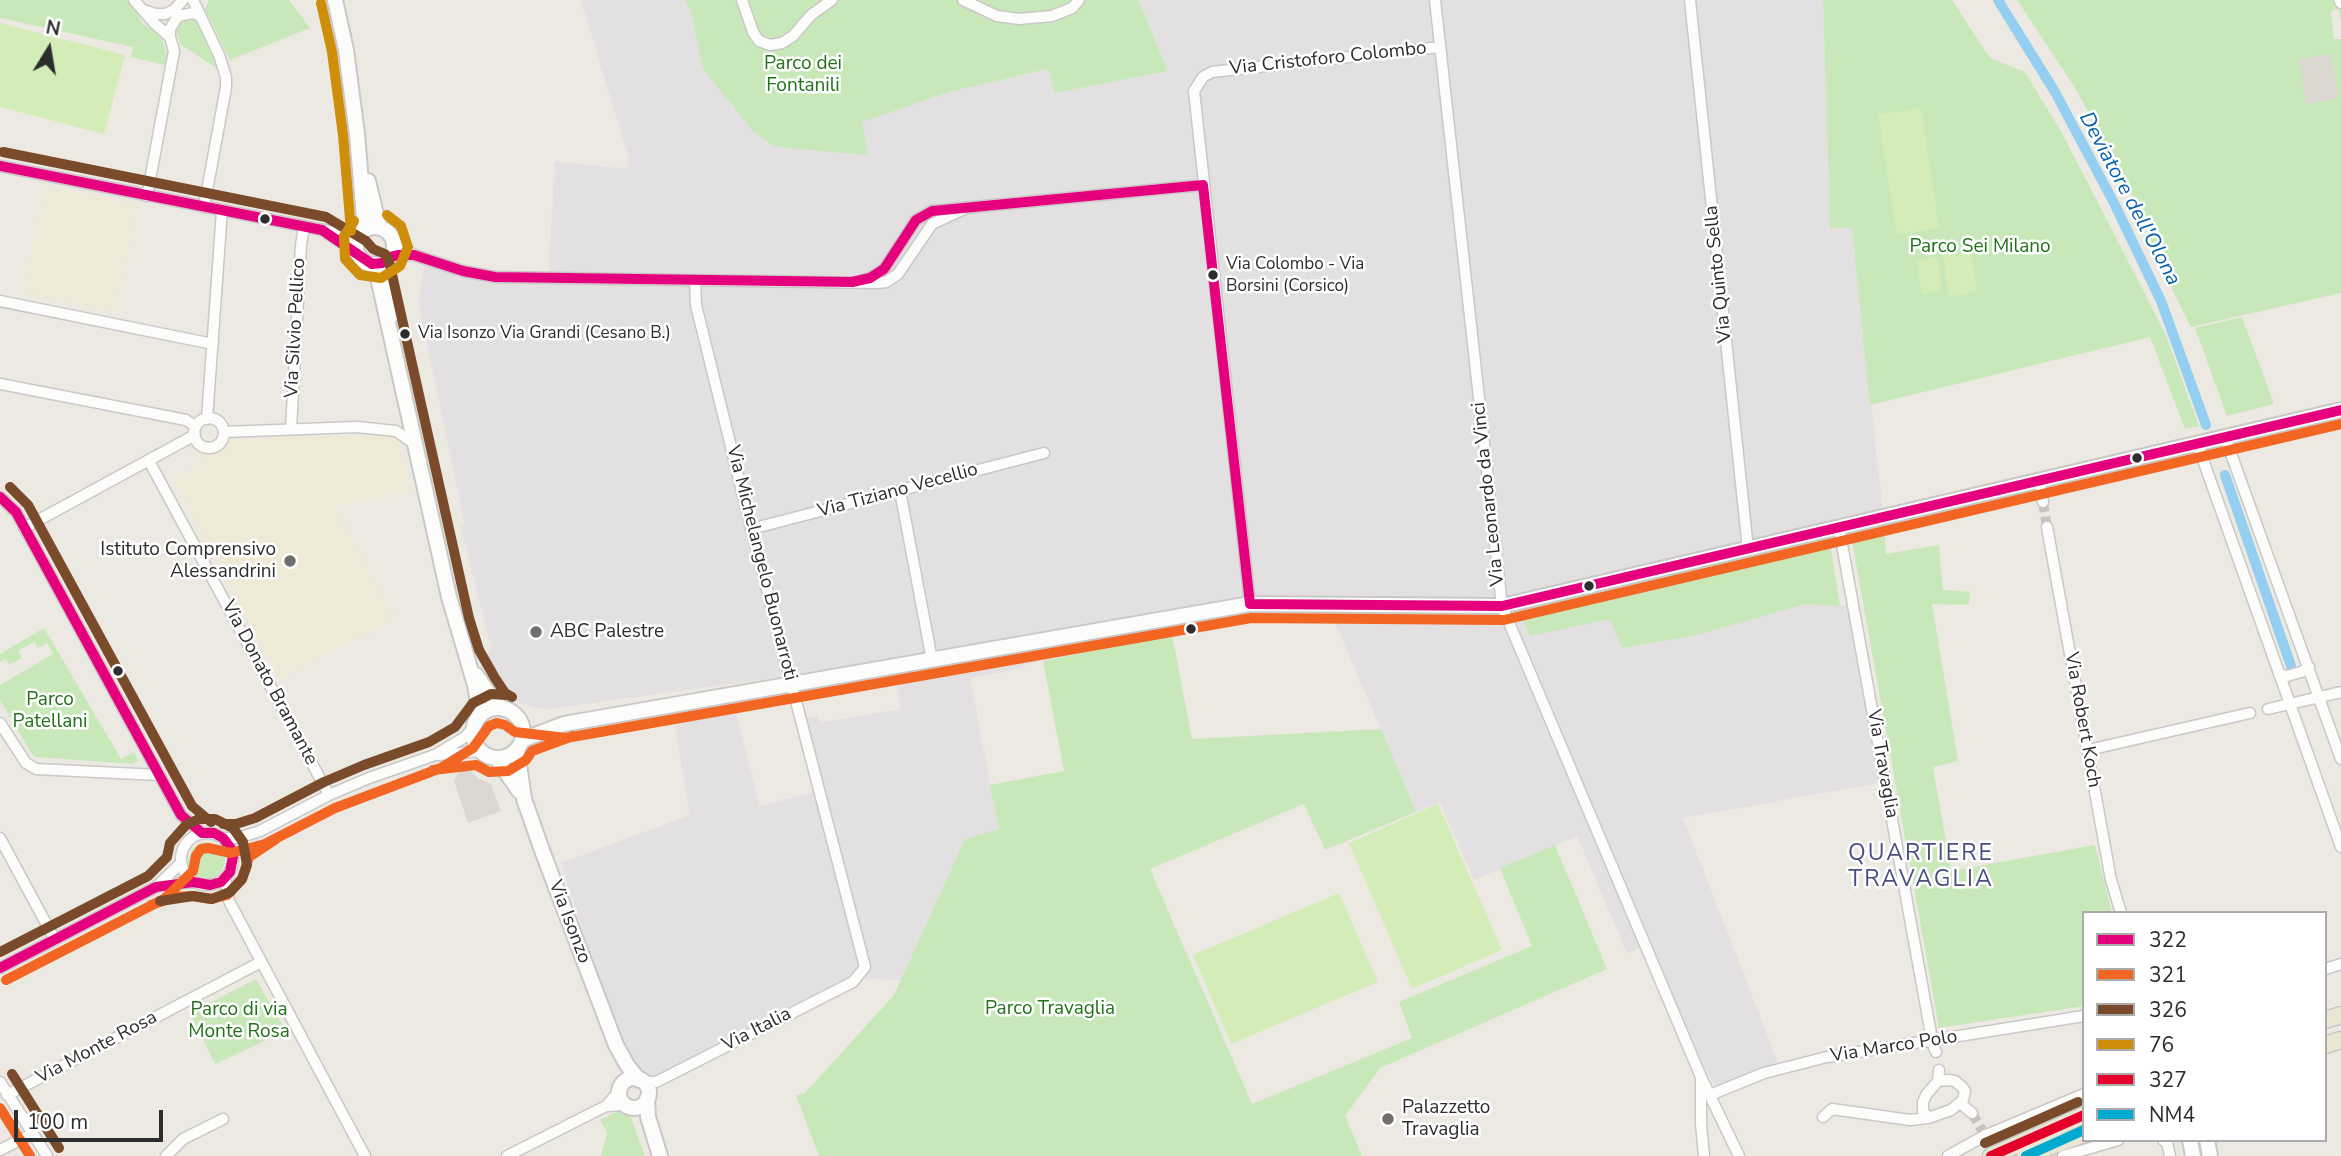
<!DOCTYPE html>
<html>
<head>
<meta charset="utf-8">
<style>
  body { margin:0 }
  #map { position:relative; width:2341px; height:1156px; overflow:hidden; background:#ece9e2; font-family:"Nunito Sans",sans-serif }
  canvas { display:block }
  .legend { position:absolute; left:2082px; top:911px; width:245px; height:231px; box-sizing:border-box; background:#fff; border:2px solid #ababab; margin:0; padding:9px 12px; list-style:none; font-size:21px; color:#2d2d2d }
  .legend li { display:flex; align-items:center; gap:14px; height:35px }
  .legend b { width:35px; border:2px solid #ababab }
  .north { position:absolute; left:14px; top:14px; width:70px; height:70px; -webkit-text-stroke:5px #fff; paint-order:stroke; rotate:11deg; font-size:19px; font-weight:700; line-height:28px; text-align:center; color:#2d2d2d }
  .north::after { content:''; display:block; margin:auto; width:24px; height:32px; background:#2d2d2d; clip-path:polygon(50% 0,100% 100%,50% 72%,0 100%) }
  .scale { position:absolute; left:14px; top:1110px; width:149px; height:32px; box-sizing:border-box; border:4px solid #2d2d2d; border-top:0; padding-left:9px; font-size:21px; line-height:24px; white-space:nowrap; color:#2d2d2d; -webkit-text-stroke:5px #fff; paint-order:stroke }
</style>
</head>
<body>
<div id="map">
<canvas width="2341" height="1156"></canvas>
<ul class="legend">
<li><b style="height:9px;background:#e5007d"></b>322</li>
<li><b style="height:9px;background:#f26522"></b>321</li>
<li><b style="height:9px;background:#7a4b2a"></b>326</li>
<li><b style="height:9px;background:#cf8e09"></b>76</li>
<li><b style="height:9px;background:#e4002b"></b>327</li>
<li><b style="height:9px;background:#00a9ce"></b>NM4</li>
</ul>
<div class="north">N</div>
<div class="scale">100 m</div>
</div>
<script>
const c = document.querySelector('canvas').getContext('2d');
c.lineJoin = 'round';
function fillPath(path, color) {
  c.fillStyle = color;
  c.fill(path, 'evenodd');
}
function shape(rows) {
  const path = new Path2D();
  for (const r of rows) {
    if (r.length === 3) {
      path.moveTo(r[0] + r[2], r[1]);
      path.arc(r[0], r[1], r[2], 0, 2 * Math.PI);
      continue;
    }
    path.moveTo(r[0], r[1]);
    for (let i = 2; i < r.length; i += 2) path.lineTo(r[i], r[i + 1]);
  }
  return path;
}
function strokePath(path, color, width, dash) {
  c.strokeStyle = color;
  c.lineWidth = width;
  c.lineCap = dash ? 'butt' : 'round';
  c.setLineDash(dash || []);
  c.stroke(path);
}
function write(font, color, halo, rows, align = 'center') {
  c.font = font + ' "Nunito Sans",sans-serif';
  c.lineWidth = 5;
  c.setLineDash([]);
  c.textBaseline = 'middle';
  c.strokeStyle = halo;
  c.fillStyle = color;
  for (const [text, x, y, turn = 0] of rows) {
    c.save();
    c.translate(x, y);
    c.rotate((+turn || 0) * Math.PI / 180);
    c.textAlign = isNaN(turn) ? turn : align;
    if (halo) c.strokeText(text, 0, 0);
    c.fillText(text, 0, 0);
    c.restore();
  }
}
const industrial = shape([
  [581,0,685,0,775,147,868,154,861,122,949,92,1049,69,1055,93,1168,71,1138,0,1823,0,1830,227,1852,227,1883,514,1504,603,1253,601,1171,616,1172,635,1023,665,1023,668,970,678,999,829,965,839,901,980,847,978,654,1079,641,1073,620,1043,561,863,690,815,673,713,734,705,760,806,821,790,804,718,818,716,820,723,900,709,895,673,967,661,969,651,549,709,537,708,516,701,499,687,493,678,488,667,488,656,491,648,461,527,465,525,418,300,425,264,463,275,548,282,555,161,626,169,629,159],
  [1596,585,1623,648,1693,636,1806,604,1848,606,1879,783,1683,818,1779,1065,1715,1085,1706,1072,1650,944,1627,953,1577,836,1474,880,1440,802,1416,812,1329,608,1480,610]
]);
const education = shape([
  [45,185,138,205,116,313,23,293],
  [391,435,397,438,401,448,410,491,335,506,395,619,280,680,172,478,203,462,199,452,208,453,217,451,224,446,228,439]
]);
const green = shape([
  [0,0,129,0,143,24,159,35,163,41,167,55,165,65,131,57,133,47,0,18],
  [209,0,289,0,310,28,230,60,205,10],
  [685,0,1138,0,1168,71,1055,93,1048,69,949,92,862,122,868,155,775,147,753,131,703,69,691,11],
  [1823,0,1952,0,1990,58,2025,72,2062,133,2165,333,2199,426,2185,429,2150,337,1870,405,1852,228,1830,228],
  [2017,0,2337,0,2341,3,2341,22,2339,9,2331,11,2334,39,2341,39,2341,293,2191,327,2169,283,2133,198,2077,91],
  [189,17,195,19,219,68,213,66,180,44,176,28,179,21],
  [2242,317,2274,404,2227,416,2195,328],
  [1884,527,1886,554,1939,545,1943,590,1970,592,1969,605,1932,604,1958,761,1933,767,1951,871,2095,845,2112,913,2084,913,2084,1006,1939,1028,1851,535],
  [1829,538,1840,606,1806,604,1693,636,1622,648,1610,619,1530,636,1523,620,1526,610],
  [44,628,121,759,134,752,138,761,133,764,35,757,31,753,0,700,0,685,53,654,47,643,38,648,34,642,18,651,22,658,9,665,6,659,0,662,0,654],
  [1172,635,1192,739,1381,729,1416,812,1325,850,1304,804,1150,869,1252,1104,1412,1038,1399,1002,1532,946,1500,868,1555,845,1607,969,1380,1068,1345,1116,1362,1156,819,1156,796,1095,805,1093,894,995,965,839,999,829,990,785,1064,771,1043,661],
  [207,842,219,846,225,857,225,863,220,873,209,879,197,876,189,867,188,861,192,849,201,843],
  [256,979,286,1031,215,1064,190,1013],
  [627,1107,645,1156,601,1156,607,1133,600,1120]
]);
const pitch = shape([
  [0,23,125,55,104,134,0,107],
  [1921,108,1939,228,1897,234,1878,115],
  [1971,251,1977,292,1949,296,1943,255],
  [1938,258,1942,291,1922,294,1917,260],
  [1438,804,1502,950,1412,989,1349,843],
  [1339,893,1378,982,1231,1044,1193,955]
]);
const plaza = shape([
  [2331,54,2339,98,2306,104,2299,59],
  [463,764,478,778,491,784,501,811,468,823,454,781]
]);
const canal = shape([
  [1998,0,2055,92,2114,203,2161,301,2206,425],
  [2225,475,2291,666]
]);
const streetTunnel = shape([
  [2043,502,2047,527],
  [1972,1113,1982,1130]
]);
const street = shape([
  [134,0,154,23,170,37,174,51,147,196],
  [193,0,219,55,226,77,226,87,204,207],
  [742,0,753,32,759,41,770,45,782,43,793,36,811,15,832,0],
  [963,0,997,16,1019,19,1052,16,1072,8,1079,0],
  [1435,0,1502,606,1701,1077,1739,1156],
  [1690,0,1748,549],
  [2339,0,2341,3],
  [143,10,156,14,165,14,174,10,183,0],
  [170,37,170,29,178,16,193,13,200,16],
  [0,166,333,232,362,233],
  [328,234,358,253],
  [393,241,414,255,463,271,495,277,877,283,886,282,898,274,932,224,964,209],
  [390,257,414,255],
  [862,280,870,278,884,269,916,220,932,211,1203,185],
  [0,301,213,344],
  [0,384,186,420,196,427],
  [209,433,15],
  [207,419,222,210],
  [291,429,301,245,304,227],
  [224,432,357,427,396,431,416,445],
  [2225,437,2341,759],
  [2197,443,2341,847],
  [149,461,329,795],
  [2039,479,2043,502],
  [900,491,932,660],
  [0,497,16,512,181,815,202,833],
  [2047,527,2111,880,2121,913],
  [24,528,195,435],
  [1839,528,1933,1045,1936,1052],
  [751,529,1044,453],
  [1250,604,1194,91,1203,77,1212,72,1440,47],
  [2279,674,2287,676,2301,672,2309,667],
  [2268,709,2341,692],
  [0,723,26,763,36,769,159,775],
  [2088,750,2250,713],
  [439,755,479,751],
  [207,859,26],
  [0,838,55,940],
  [223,838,238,838,260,831,329,795,369,778,435,755,465,737,473,728],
  [225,878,229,901,365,1156],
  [160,885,193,882],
  [0,968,156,887,181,863],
  [2325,969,2341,964],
  [1948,1080,1955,1081,1962,1087,1965,1091,1963,1100,1951,1110,1928,1118,1923,1111,1923,1102,1926,1095,1938,1081,1948,1080],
  [1701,1081,1701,1124,1704,1156],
  [1938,1081,1939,1070],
  [0,1082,47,1156],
  [643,1082,656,1082,853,982,865,967,749,520,696,305,695,280],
  [7,1095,261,962],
  [1710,1095,1764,1073,1827,1057,2084,1016],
  [1961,1104,1972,1113],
  [607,1106,625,1105],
  [1823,1117,1832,1109,1910,1120,1928,1118],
  [2163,1140,2167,1143,2170,1156],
  [0,1150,32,1134],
  [166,1156,183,1139,223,1119],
  [507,1156,606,1106,619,1091],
  [1948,1156,1986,1135,2084,1094],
  [2063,1156,2118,1140]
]);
const secondary = shape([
  [335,0,346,50,357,134,365,230],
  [368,181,379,227],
  [375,246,19],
  [385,261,392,315],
  [375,264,449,597,475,685,480,715],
  [476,675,495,703,504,709],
  [498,733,25],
  [522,740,564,724,1250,604,1502,606,2341,410],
  [517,750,524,799,543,853,616,1045,627,1065,639,1080],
  [497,759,519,791],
  [634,1093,15],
  [647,1099,648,1117,660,1156],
  [2190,1140,2193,1156],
  [2207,1140,2210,1156]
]);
const primary = shape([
  [2325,1020,2341,1015],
  [2325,1045,2341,1040],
  [1991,1156,2084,1115],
  [2025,1156,2084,1134]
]);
const bus1 = shape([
  [0,166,322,230,372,264,382,263,390,257,399,255,414,255,463,271,495,277,852,282,870,278,884,269,916,220,932,211,1203,185],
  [1203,185,1250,604],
  [0,497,16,512,181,815,202,833,214,833,223,838,230,847,233,857,230,872,221,882,210,885,193,882,156,887,0,968],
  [1250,604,1502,606,2341,410]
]);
const bus2 = shape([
  [433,770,476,765,489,772,508,771,526,760,532,751,573,736],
  [151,905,175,897,192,896,211,899,227,895,242,879,249,857,276,839],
  [6,980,164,899,193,871,196,856,201,849,208,848,231,853,265,844,335,808,441,768,473,748,489,726,497,723,505,725,515,732,566,738,1251,618,1504,620,2341,424],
  [0,1108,30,1156]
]);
const bus3 = shape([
  [3,152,326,217,366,241,373,249,385,254,389,261,469,618,479,650,495,678,505,693,512,697],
  [10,487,28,505,192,806,211,822],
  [223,824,236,824,255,818,324,782,364,765,429,742,455,727,473,703,491,694,506,695],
  [0,952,148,876,167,857,170,843,186,825,199,819,215,819,233,828,243,842,247,865,242,879,230,892,212,899,193,896,160,901],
  [12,1074,59,1148],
  [1985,1143,2078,1102]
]);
const bus4 = shape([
  [321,3,332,52,343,135,351,231],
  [354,221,344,236,345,259,360,275,381,278,400,266,408,247,401,226,387,215]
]);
const bus5 = shape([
  [1991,1156,2084,1115]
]);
const bus6 = shape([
  [2026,1156,2084,1130]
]);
const markers = [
  [265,219,6,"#2d2d2d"],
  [1213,275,6,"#2d2d2d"],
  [405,334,6,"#2d2d2d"],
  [2137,458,6,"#2d2d2d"],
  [290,561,7,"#706f6c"],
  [1589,586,6,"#2d2d2d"],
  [1191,629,6,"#2d2d2d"],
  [536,632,7,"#706f6c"],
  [118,671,6,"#2d2d2d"],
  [1388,1119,7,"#706f6c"]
];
const busNames = [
  ["Via Colombo - Via",1226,265],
  ["Borsini (Corsico)",1226,287],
  ["Via Isonzo Via Grandi (Cesano B.)",418,334]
];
const streetNames = [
  ["Via Cristoforo Colombo",1328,59,-6],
  ["Via Quinto Sella",1719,274,-96],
  ["Via Silvio Pellico",296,328,-87],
  ["Via Tiziano Vecellio",898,491,-15],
  ["Via Leonardo da Vinci",1489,494,-96],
  ["Via Michelangelo Buonarroti",761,563,76],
  ["Via Donato Bramante",269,683,62],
  ["Via Robert Koch",2082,720,80],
  ["Via Travaglia",1882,764,80],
  ["Via Isonzo",569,922,69],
  ["Via Italia",757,1030,-27],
  ["Via Marco Polo",1894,1047,-9],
  ["Via Monte Rosa",97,1048,-28]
];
const parkNames = [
  ["Parco dei",803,64],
  ["Fontanili",803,86],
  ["Parco Sei Milano",1980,247],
  ["Parco",50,700],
  ["Patellani",50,722],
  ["Parco Travaglia",1050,1009],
  ["Parco di via",239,1010],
  ["Monte Rosa",239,1032]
];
const poiNames = [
  ["Istituto Comprensivo",276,550,"right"],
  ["Alessandrini",276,572,"right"],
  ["ABC Palestre",550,632],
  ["Palazzetto",1402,1108],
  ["Travaglia",1402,1130]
];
const waterNames = [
  ["Deviatore dell'Olona",2129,199,62]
];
const quarterNames = [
  ["QUARTIERE",1921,854],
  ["TRAVAGLIA",1921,880]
];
fillPath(industrial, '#e3e0e1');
fillPath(education, '#efe9d7');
fillPath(green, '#c9e8ba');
fillPath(pitch, '#d4edb8');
fillPath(plaza, '#dad7d1');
strokePath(canal, '#94cef0', 10);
strokePath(streetTunnel, '#c6c3be', 10, [10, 5]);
strokePath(street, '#c9c8c7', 13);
strokePath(secondary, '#c9c8c7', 18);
strokePath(primary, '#c6c5c3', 19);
strokePath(street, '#fcfcfb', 10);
strokePath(secondary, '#fcfcfb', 14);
strokePath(primary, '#e9e6d4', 16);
strokePath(bus1, '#e5007d', 10);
strokePath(bus2, '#f26522', 10);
strokePath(bus3, '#7a4b2a', 10);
strokePath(bus4, '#cf8e09', 10);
strokePath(bus5, '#e4002b', 10);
strokePath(bus6, '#00a9ce', 10);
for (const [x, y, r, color] of markers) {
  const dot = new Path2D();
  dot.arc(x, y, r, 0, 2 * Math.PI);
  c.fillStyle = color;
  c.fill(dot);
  strokePath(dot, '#fff', 2.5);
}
write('17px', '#2d2d2d', '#fff', busNames, 'left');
write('19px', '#2d2d2d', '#fff', streetNames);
write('19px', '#207117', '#fff', parkNames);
write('19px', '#2d2d2d', '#fff', poiNames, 'left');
write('italic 21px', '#0660a9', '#fff', waterNames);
c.letterSpacing = '2px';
write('23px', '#4a4e81', '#fff', quarterNames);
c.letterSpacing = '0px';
</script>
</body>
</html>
